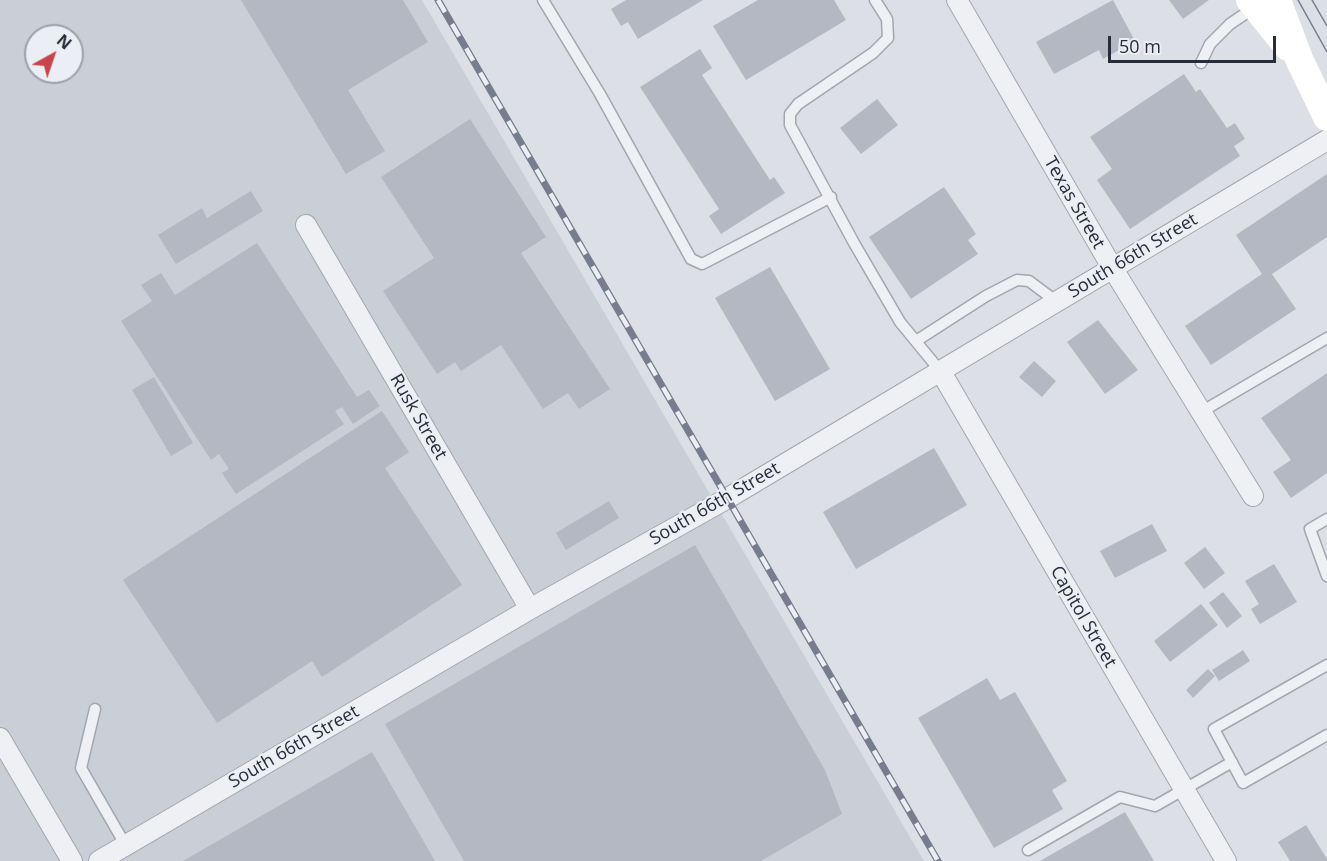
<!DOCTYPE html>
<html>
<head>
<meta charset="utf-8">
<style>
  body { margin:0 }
  #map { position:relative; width:1327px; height:861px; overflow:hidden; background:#dcdfe6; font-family:"Open Sans",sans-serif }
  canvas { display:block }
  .north { position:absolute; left:24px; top:24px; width:60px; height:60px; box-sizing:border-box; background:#ebeef4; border:2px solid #9da0aa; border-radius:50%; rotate:40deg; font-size:16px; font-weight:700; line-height:24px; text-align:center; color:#272c3b }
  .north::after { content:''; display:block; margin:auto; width:21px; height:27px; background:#c8444a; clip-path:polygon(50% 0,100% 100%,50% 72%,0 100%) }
  .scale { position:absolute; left:1108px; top:36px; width:168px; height:27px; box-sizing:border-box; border:3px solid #272c3b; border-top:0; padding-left:8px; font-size:18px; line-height:21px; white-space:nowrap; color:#272c3b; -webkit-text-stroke:4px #ebeef4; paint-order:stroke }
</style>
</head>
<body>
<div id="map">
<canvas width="1327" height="861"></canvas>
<div class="north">N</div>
<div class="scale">50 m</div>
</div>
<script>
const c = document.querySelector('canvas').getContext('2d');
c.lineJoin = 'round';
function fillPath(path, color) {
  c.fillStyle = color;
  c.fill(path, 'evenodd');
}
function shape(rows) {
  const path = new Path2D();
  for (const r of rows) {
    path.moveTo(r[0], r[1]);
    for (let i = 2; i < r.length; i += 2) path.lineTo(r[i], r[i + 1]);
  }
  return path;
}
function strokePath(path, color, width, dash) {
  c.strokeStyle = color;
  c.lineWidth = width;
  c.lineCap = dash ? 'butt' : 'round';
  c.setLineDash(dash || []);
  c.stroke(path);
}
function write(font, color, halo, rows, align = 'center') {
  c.font = font + ' "Open Sans",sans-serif';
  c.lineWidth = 4.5;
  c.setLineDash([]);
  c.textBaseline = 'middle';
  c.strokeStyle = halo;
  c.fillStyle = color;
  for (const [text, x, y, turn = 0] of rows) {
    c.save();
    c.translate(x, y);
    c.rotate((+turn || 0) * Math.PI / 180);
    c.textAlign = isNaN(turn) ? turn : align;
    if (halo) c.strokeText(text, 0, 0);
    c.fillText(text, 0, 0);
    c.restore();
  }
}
const built = shape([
  [0,0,422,0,924,861,0,861],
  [36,36,72,36,72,72,36,72]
]);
const building = shape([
  [241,0,403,0,428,42,348,90,385,151,346,174],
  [626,0,703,0,638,39,628,22,621,26,611,9],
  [758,0,834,0,846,20,746,80,713,26],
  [1113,0,1135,41,1103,59,1099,50,1054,74,1036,42],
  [1169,0,1209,0,1183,19],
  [700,49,712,68,702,75,770,180,774,177,785,193,721,234,709,216,719,209,640,87],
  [1184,74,1196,92,1200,89,1227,128,1235,123,1245,139,1234,146,1240,156,1130,229,1097,180,1112,169,1090,137],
  [877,99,898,125,861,154,840,128],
  [470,119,546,237,521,253,610,389,579,409,568,393,543,409,501,345,461,371,455,362,437,374,383,291,434,258,381,177],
  [1327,174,1327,237,1272,274,1296,309,1211,365,1185,326,1262,274,1236,235],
  [944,187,976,234,968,240,978,254,911,299,869,237],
  [251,191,263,211,176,264,158,235,202,208,207,218],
  [257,243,357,397,369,390,380,406,353,424,342,407,335,411,344,424,236,494,222,473,229,469,219,454,211,460,121,321,152,301,141,285,161,273,175,295],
  [770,267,830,369,775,401,715,298],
  [1098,320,1138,370,1105,394,1067,342],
  [1034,361,1056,381,1042,397,1019,377],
  [1327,373,1327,473,1291,498,1273,472,1291,460,1261,418],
  [154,377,193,443,171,456,132,390],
  [382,411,409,452,385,468,462,585,322,677,312,661,217,723,123,580],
  [934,448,967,505,856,569,823,512],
  [609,501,619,518,566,550,556,533],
  [1152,524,1167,551,1115,578,1100,551],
  [695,545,825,770,842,814,761,861,464,861,385,724],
  [1205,547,1225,573,1204,589,1184,563],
  [1274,564,1297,602,1260,624,1251,609,1259,604,1245,581],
  [1223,592,1242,616,1227,628,1209,603],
  [1201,604,1218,625,1170,662,1154,641],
  [1243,650,1250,661,1219,681,1212,670],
  [1208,669,1215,676,1193,698,1186,690],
  [987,678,1000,700,1015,692,1067,781,1052,790,1063,809,994,848,918,718],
  [372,752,435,861,183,861],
  [1125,812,1154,861,1040,861],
  [1306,825,1327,859,1327,861,1290,861,1278,842]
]);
const lane = shape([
  [543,0,600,94,691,259,702,264,710,260,831,197],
  [875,0,887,19,888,38,873,53,798,104,790,114,790,125,854,243,900,322,941,372],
  [1201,63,1210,44,1230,24,1255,7],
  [916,341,986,296,1017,280,1029,281,1057,302],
  [1201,412,1327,338],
  [1327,519,1310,529,1327,576],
  [1327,665,1214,729,1243,783,1327,735],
  [95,709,81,768,126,846],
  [1028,850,1120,797,1155,806,1232,762]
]);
const street = shape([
  [957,0,1113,269,1253,496],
  [306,225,530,609],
  [941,372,1226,861],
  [0,738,72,861],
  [99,861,530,609,728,498,1327,140]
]);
const secondary = shape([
  [1250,0,1288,47],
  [1277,0,1299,59,1327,117]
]);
const tram = shape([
  [1298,0,1327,52],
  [1312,0,1327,26]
]);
const rail = shape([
  [438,0,938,861]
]);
const streetNames = [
  ["Texas Street",1074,203,60],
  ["South 66th Street",1133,256,-31],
  ["Rusk Street",418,417,60],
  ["South 66th Street",715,504,-30],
  ["Capitol Street",1083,617,60],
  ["South 66th Street",294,747,-30]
];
fillPath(built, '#caced7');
fillPath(building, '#b4b8c2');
strokePath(lane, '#a2a6af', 13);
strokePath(street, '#a2a6af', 22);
strokePath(lane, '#eff0f4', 10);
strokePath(street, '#eff0f4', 20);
strokePath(secondary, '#fff', 28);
strokePath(tram, '#767d8e', 1.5);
strokePath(rail, '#767d8e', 7);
strokePath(rail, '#ebeef4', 4.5, [14]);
write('18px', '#272c3b', '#ebeef4', streetNames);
</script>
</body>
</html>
